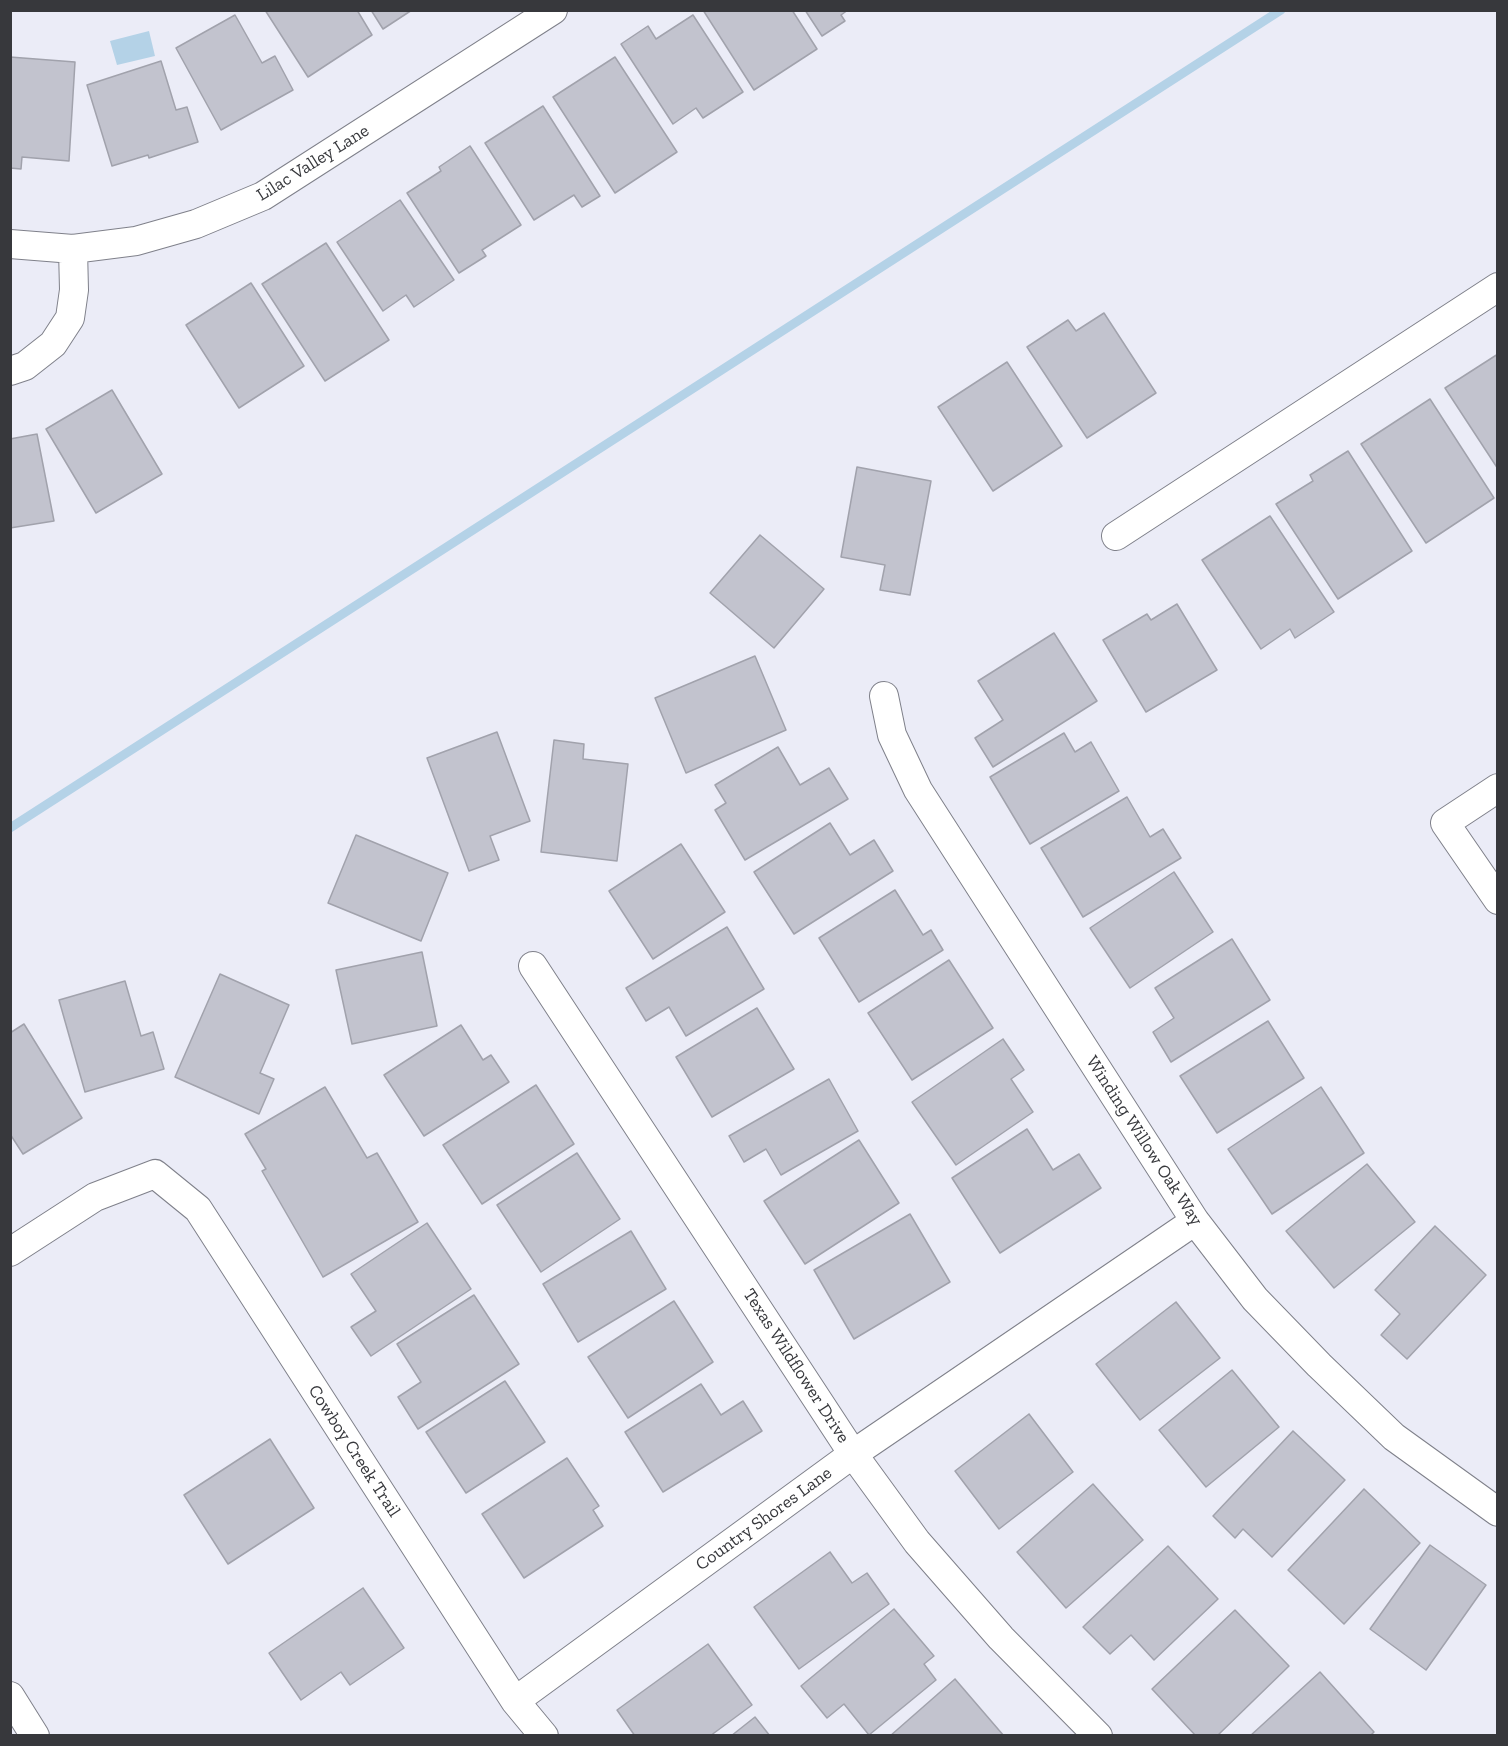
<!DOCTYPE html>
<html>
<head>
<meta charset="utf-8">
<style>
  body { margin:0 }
  #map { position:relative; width:1508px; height:1746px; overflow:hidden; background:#ebecf7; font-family:"Zilla Slab",serif }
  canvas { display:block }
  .frame { position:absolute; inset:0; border:12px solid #37383c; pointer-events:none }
</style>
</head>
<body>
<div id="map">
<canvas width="1508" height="1746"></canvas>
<div class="frame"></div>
</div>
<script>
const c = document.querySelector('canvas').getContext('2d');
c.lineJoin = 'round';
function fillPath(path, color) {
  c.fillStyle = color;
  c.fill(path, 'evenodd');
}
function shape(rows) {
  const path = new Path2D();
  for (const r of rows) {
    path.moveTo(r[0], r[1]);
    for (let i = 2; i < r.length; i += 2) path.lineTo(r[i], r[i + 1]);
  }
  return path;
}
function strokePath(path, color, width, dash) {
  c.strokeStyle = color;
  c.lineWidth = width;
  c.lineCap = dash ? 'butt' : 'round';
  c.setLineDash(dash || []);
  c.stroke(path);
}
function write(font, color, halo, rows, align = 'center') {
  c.font = font + ' "Zilla Slab",serif';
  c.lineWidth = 4.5;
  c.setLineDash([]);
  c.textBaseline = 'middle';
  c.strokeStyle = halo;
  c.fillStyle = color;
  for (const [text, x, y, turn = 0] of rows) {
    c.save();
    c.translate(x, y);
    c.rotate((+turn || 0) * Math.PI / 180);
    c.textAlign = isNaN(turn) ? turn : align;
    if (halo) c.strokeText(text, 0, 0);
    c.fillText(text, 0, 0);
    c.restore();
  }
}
const water = shape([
  [149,31,155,56,117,65,110,41]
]);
const stream = shape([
  [10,828,1281,10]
]);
const building = shape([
  [265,10,357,10,372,35,308,77,265,10],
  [371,10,412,10,383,29,371,10],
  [703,10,792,10,817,49,754,90,703,10],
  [805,10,848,10,841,15,845,21,822,36,805,10],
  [235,15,262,63,275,56,293,90,221,130,176,48,235,15],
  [693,15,743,92,703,118,696,108,673,124,621,44,648,26,656,39,693,15],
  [10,57,75,62,69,161,22,157,21,169,10,168,10,57],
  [615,57,677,152,615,193,553,97,615,57],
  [161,61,176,110,187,107,198,142,149,158,148,155,112,166,87,85,161,61],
  [543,106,600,196,582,207,574,195,534,220,485,143,543,106],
  [470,146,521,225,482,250,486,256,459,273,407,193,441,171,439,167,470,146],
  [400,200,454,280,414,307,406,295,383,311,337,242,400,200],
  [326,243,389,340,325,381,262,284,326,243],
  [251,283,304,366,239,408,186,325,251,283],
  [1104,313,1156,393,1087,438,1027,347,1068,320,1076,331,1104,313],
  [1498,354,1498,469,1445,388,1498,354],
  [1007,362,1062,446,993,491,938,407,1007,362],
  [112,390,162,474,96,513,46,429,112,390],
  [1430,399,1494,498,1426,543,1361,444,1430,399],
  [37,434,54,521,10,528,10,439,37,434],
  [1348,451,1412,551,1338,599,1276,504,1313,481,1310,475,1348,451],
  [857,467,931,481,910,595,880,590,885,565,841,557,857,467],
  [1270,516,1334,612,1295,638,1290,629,1261,649,1202,560,1270,516],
  [760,535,824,589,774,648,710,593,760,535],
  [1177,604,1217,670,1146,712,1103,640,1147,614,1151,620,1177,604],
  [1054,633,1097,701,993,767,975,738,1003,720,978,681,1054,633],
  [755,656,786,730,686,773,655,698,755,656],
  [497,732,530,821,490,836,499,860,469,871,427,758,497,732],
  [1064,733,1075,752,1091,742,1119,791,1030,844,990,777,1064,733],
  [554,740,584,744,583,759,628,764,617,861,541,852,554,740],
  [778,747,800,785,829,768,848,799,745,860,715,810,726,803,715,785,778,747],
  [1127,797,1150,837,1163,829,1181,858,1083,917,1041,848,1127,797],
  [830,823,850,855,874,840,893,871,794,934,754,872,830,823],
  [356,835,448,873,421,941,328,903,356,835],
  [681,844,725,912,653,959,609,891,681,844],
  [1174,872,1213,932,1130,988,1090,928,1174,872],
  [895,890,923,935,931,930,943,950,859,1002,819,938,895,890],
  [727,927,764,989,686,1036,669,1007,646,1021,626,988,727,927],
  [1232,939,1270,1000,1171,1062,1153,1032,1174,1018,1155,988,1232,939],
  [422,952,437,1026,352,1044,336,970,422,952],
  [949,960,993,1028,912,1080,868,1013,949,960],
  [220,974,289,1005,260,1073,274,1079,259,1114,175,1077,220,974],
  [125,981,141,1036,153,1032,164,1069,85,1092,59,1000,125,981],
  [757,1008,794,1069,712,1117,676,1057,757,1008],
  [1268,1021,1304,1078,1217,1133,1180,1076,1268,1021],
  [24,1024,82,1118,23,1154,10,1134,10,1033,24,1024],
  [461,1025,483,1060,491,1055,509,1082,424,1136,384,1075,461,1025],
  [1003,1039,1024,1070,1011,1079,1033,1112,956,1165,912,1102,1003,1039],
  [829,1079,858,1131,781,1175,766,1149,744,1162,729,1136,829,1079],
  [536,1085,574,1144,482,1204,443,1145,536,1085],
  [325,1087,367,1158,377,1153,418,1222,323,1277,262,1171,266,1169,245,1134,325,1087],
  [1321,1087,1364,1153,1272,1214,1228,1149,1321,1087],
  [1027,1129,1053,1170,1079,1154,1101,1188,1000,1253,952,1178,1027,1129],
  [859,1140,899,1203,805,1264,764,1201,859,1140],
  [577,1153,620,1219,541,1272,497,1205,577,1153],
  [1367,1164,1415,1222,1334,1288,1286,1231,1367,1164],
  [910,1214,950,1282,854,1339,814,1270,910,1214],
  [427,1223,471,1289,371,1356,351,1327,376,1311,351,1274,427,1223],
  [1435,1226,1486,1275,1407,1359,1381,1335,1400,1314,1375,1290,1435,1226],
  [631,1231,666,1289,578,1342,543,1284,631,1231],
  [474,1295,519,1364,418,1429,398,1397,421,1382,397,1344,474,1295],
  [674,1301,713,1362,628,1418,588,1357,674,1301],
  [1176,1302,1220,1358,1140,1420,1096,1364,1176,1302],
  [1232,1370,1279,1427,1206,1487,1159,1430,1232,1370],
  [505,1381,545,1442,466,1493,426,1432,505,1381],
  [701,1384,721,1415,743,1401,762,1431,663,1492,625,1432,701,1384],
  [1029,1414,1073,1472,999,1529,955,1471,1029,1414],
  [1293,1431,1345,1480,1272,1557,1243,1529,1235,1538,1213,1516,1293,1431],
  [270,1439,314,1508,228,1564,184,1495,270,1439],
  [567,1458,599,1506,593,1510,603,1526,524,1578,482,1514,567,1458],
  [1093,1484,1143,1540,1066,1608,1017,1552,1093,1484],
  [1364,1489,1420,1543,1344,1624,1288,1570,1364,1489],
  [1430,1545,1486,1585,1426,1670,1370,1629,1430,1545],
  [1168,1546,1218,1599,1154,1660,1131,1635,1110,1654,1083,1627,1168,1546],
  [830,1552,852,1583,867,1573,889,1604,799,1669,754,1607,830,1552],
  [363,1588,404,1648,350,1685,341,1672,301,1700,269,1653,363,1588],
  [894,1609,934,1656,924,1664,936,1680,869,1735,844,1704,827,1718,801,1686,894,1609],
  [1235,1610,1289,1666,1217,1736,1196,1736,1152,1689,1235,1610],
  [708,1644,752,1705,710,1736,635,1736,617,1710,708,1644],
  [1320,1672,1374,1732,1370,1736,1250,1736,1320,1672],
  [955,1679,1004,1736,890,1736,955,1679],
  [755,1717,770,1736,731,1736,755,1717]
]);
const minor = shape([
  [10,244,73,249,136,241,196,224,263,196,553,10],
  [10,371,25,366,53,344,70,318,74,290,73,249],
  [1116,536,1498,287],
  [884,696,892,735,918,790,1195,1221,1255,1299,1319,1365,1394,1437,1498,1512],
  [1498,788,1445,823,1498,900],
  [533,966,853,1454,917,1542,1001,1638,1098,1736],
  [10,1252,95,1197,155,1174,198,1209,515,1701,544,1736],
  [10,1696,35,1736],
  [515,1701,853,1454,1195,1221]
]);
const streetNames = [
  ["Lilac Valley Lane",313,163,-32],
  ["Winding Willow Oak Way",1144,1141,57],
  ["Texas Wildflower Drive",796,1366,57],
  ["Cowboy Creek Trail",354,1451,57],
  ["Country Shores Lane",764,1519,-36]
];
fillPath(water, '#b4d2e7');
strokePath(stream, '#b4d2e7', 9);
fillPath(building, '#c2c3ce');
strokePath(building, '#a1a2ac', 1.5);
strokePath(minor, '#7f808a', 30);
strokePath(minor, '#fff', 28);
write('18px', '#37383c', '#fff', streetNames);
</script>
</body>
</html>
